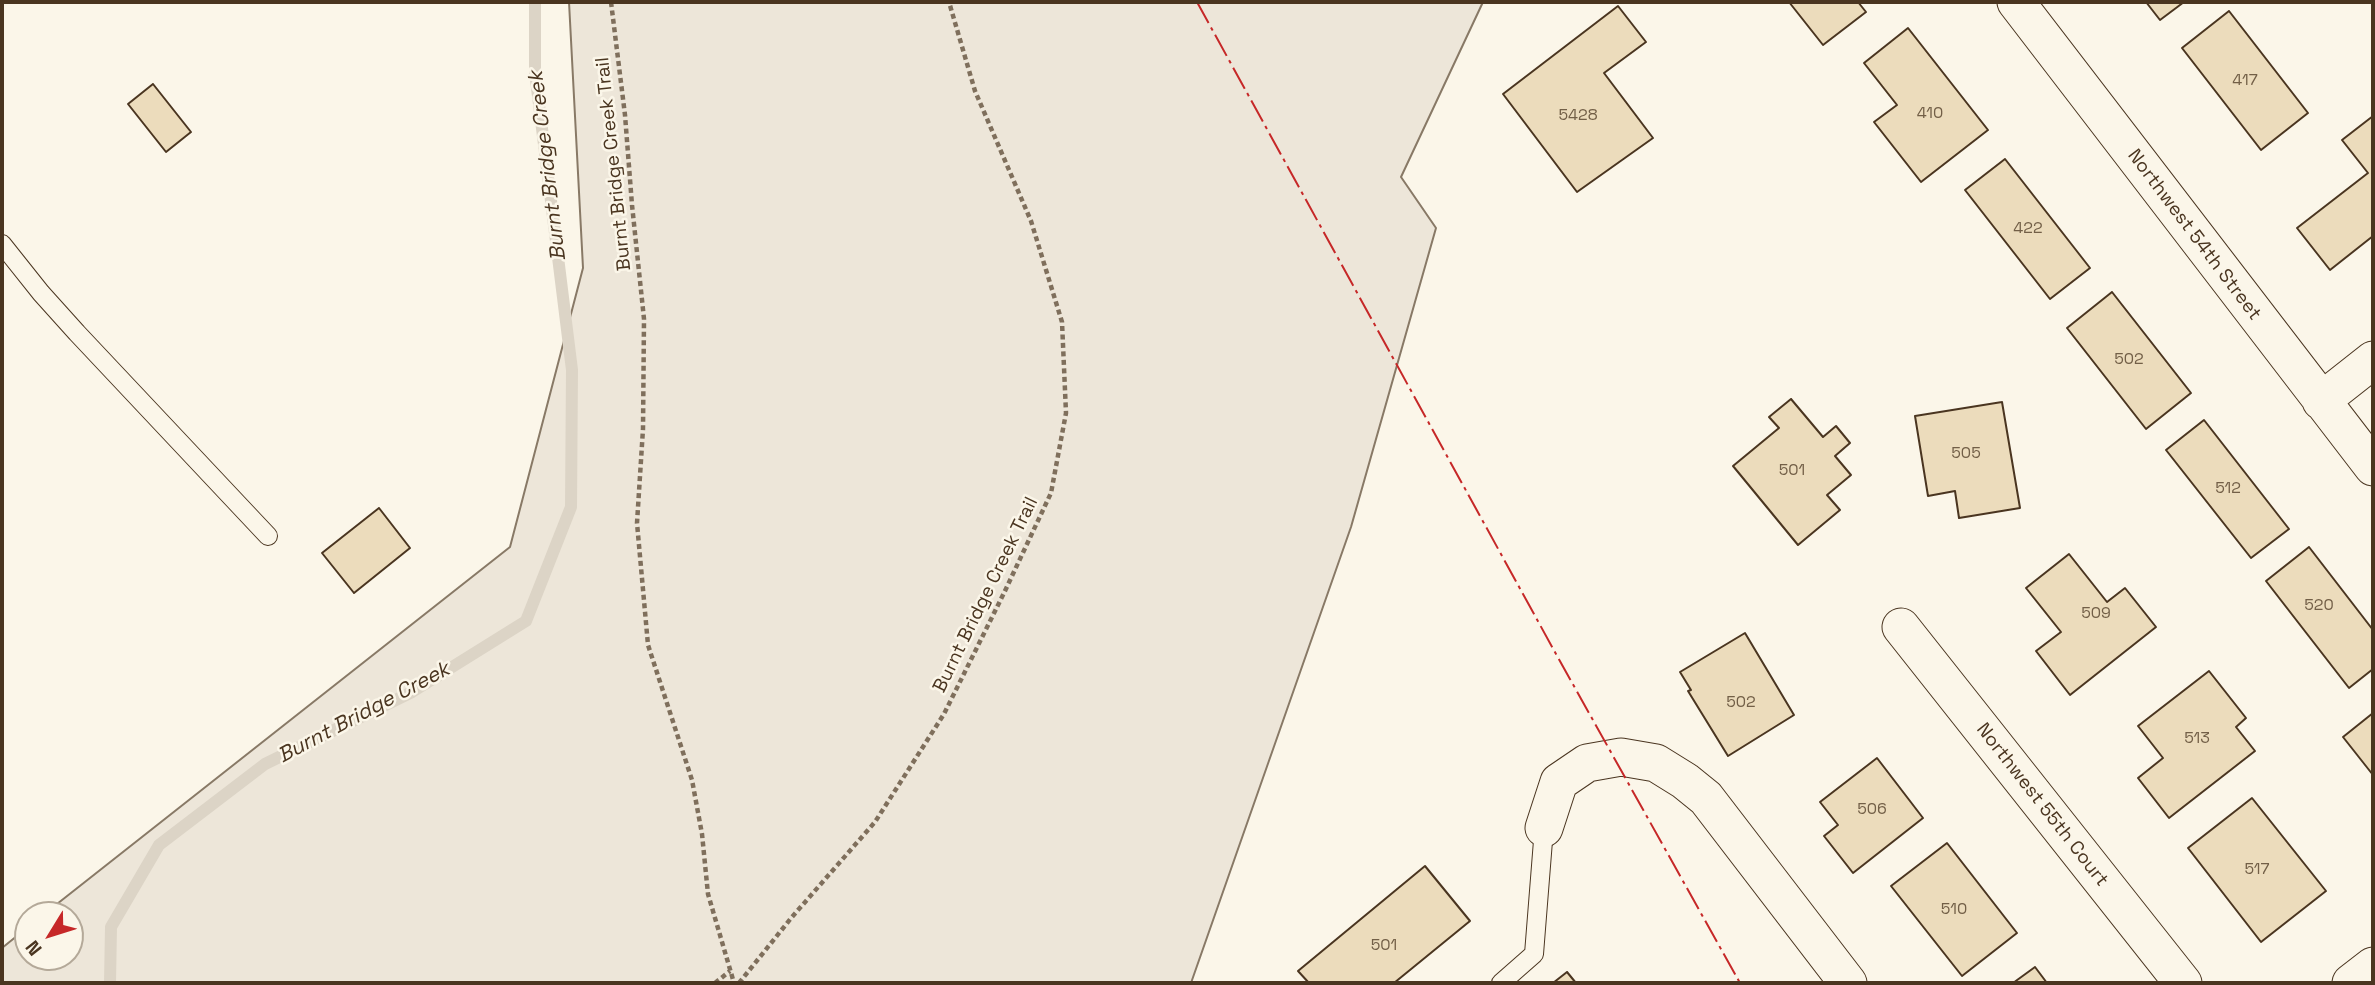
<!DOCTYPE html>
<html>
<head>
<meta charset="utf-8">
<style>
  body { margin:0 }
  #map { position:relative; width:2375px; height:985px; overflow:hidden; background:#fbf6e9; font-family:"Space Grotesk",sans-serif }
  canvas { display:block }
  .frame { position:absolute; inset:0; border:4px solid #4a3520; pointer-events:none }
  .north { position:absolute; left:14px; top:901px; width:70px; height:70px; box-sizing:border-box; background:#fbf6e9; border:2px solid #b4a999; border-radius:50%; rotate:232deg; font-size:19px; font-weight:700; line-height:28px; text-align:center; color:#4a3520 }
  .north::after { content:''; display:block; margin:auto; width:24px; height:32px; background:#c62828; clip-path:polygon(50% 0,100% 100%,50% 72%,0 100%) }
</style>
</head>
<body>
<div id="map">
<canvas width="2375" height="985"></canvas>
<div class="frame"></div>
<div class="north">N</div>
</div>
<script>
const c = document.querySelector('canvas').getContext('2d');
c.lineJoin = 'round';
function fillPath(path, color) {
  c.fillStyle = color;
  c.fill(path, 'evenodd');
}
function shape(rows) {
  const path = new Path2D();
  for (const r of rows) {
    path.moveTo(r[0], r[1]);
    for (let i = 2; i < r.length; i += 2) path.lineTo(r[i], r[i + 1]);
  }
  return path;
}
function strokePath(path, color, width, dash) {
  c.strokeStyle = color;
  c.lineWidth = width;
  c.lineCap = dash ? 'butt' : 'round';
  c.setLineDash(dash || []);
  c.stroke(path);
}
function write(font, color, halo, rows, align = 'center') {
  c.font = font + ' "Space Grotesk",sans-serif';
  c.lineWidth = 5;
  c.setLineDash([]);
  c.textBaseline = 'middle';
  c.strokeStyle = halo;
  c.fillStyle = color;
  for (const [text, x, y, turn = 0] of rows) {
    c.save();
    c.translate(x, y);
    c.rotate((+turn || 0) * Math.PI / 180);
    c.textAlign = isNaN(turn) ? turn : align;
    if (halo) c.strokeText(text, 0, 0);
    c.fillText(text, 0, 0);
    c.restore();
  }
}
const green = shape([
  [569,2,1483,2,1401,177,1436,228,1351,527,1191,983,2,983,2,948,28,927,28,957,70,957,70,915,43,915,510,547,583,268,569,2]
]);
const stream = shape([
  [110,983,111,927,159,845,265,764,412,692,526,621,571,507,572,370,535,72,535,2]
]);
const building = shape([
  [1789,2,1858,2,1866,12,1823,45,1789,2],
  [2146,2,2184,2,2160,20,2146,2],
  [1618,6,1646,42,1604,73,1653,138,1577,192,1503,94,1618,6],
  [2229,11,2308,113,2261,150,2182,48,2229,11],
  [1908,28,1988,130,1921,182,1874,122,1897,105,1864,63,1908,28],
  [153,84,191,132,166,152,128,104,153,84],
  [2373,116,2373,236,2330,270,2297,228,2368,173,2342,140,2373,116],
  [2005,159,2090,268,2050,299,1965,190,2005,159],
  [2112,292,2191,393,2146,429,2067,328,2112,292],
  [1791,399,1823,437,1836,426,1850,443,1835,456,1851,475,1827,495,1840,510,1798,545,1733,466,1779,428,1769,417,1791,399],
  [2002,402,2020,508,1959,518,1955,491,1928,496,1915,416,2002,402],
  [2204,420,2289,529,2251,558,2166,450,2204,420],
  [379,508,410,548,354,593,322,553,379,508],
  [2309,547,2373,630,2373,669,2349,688,2266,581,2309,547],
  [2069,554,2107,602,2125,588,2156,627,2070,695,2036,651,2061,632,2026,588,2069,554],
  [1745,633,1794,715,1728,756,1688,691,1691,690,1680,672,1745,633],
  [2209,671,2246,718,2236,727,2255,751,2169,818,2138,778,2163,758,2138,726,2209,671],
  [2373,713,2373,775,2343,737,2373,713],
  [1877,758,1923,818,1853,873,1824,836,1838,825,1820,802,1877,758],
  [2252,798,2326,891,2261,942,2188,848,2252,798],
  [1947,843,2017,933,1962,976,1891,886,1947,843],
  [1425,866,1470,921,1394,983,1309,983,1298,971,1425,866],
  [2035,967,2047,983,2013,983,2035,967],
  [1567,972,1576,983,1553,983,1567,972]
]);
const path = shape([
  [611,2,625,115,632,205,644,319,643,429,637,523,648,645,692,780,702,834,708,894,734,983],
  [715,983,730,971],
  [739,983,792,917,875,822,944,714,1004,593,1051,493,1066,413,1062,322,1031,221,975,91,949,2]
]);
const service = shape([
  [2,244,41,293,77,333,268,536],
  [1501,983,1534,954,1544,828]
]);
const minor = shape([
  [2016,2,2373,467],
  [2321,401,2373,360],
  [1901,627,2183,983],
  [1544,828,1559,782,1587,763,1621,757,1656,763,1685,781,1706,798,1848,983],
  [2351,983,2373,966]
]);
const power = shape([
  [1197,2,1556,654,1740,983]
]);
const numberNames = [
  ["417",2245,81],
  ["410",1930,114],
  ["5428",1578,116],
  ["422",2028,229],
  ["502",2129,360],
  ["505",1966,454],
  ["501",1792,471],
  ["512",2228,489],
  ["520",2319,606],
  ["509",2096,614],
  ["502",1741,703],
  ["513",2197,739],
  ["506",1872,810],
  ["517",2257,870],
  ["510",1954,910],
  ["501",1384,946]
];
const streetNames = [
  ["Burnt Bridge Creek Trail",614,164,-96],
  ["Northwest 54th Street",2194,235,53],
  ["Burnt Bridge Creek Trail",986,595,-64],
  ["Northwest 55th Court",2042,805,52]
];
const waterNames = [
  ["Burnt Bridge Creek",548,166,-97],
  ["Burnt Bridge Creek",364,713,-28]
];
fillPath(green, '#ede6d9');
strokePath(green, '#887966', 2);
strokePath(stream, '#dcd4c6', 12);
fillPath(building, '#ecdcbc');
strokePath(building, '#4a3520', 2);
strokePath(service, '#4a3520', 20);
strokePath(minor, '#4a3520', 39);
strokePath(path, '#7f6f5c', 4.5, [5, 3.5]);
strokePath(service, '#fbf6e9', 18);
strokePath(minor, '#fbf6e9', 37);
strokePath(power, '#c62828', 2, [24, 5, 3.5, 5]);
write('16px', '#725f47', null, numberNames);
write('19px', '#4a3520', '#fbf6e9', streetNames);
write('italic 21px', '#4a3520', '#fbf6e9', waterNames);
</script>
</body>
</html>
